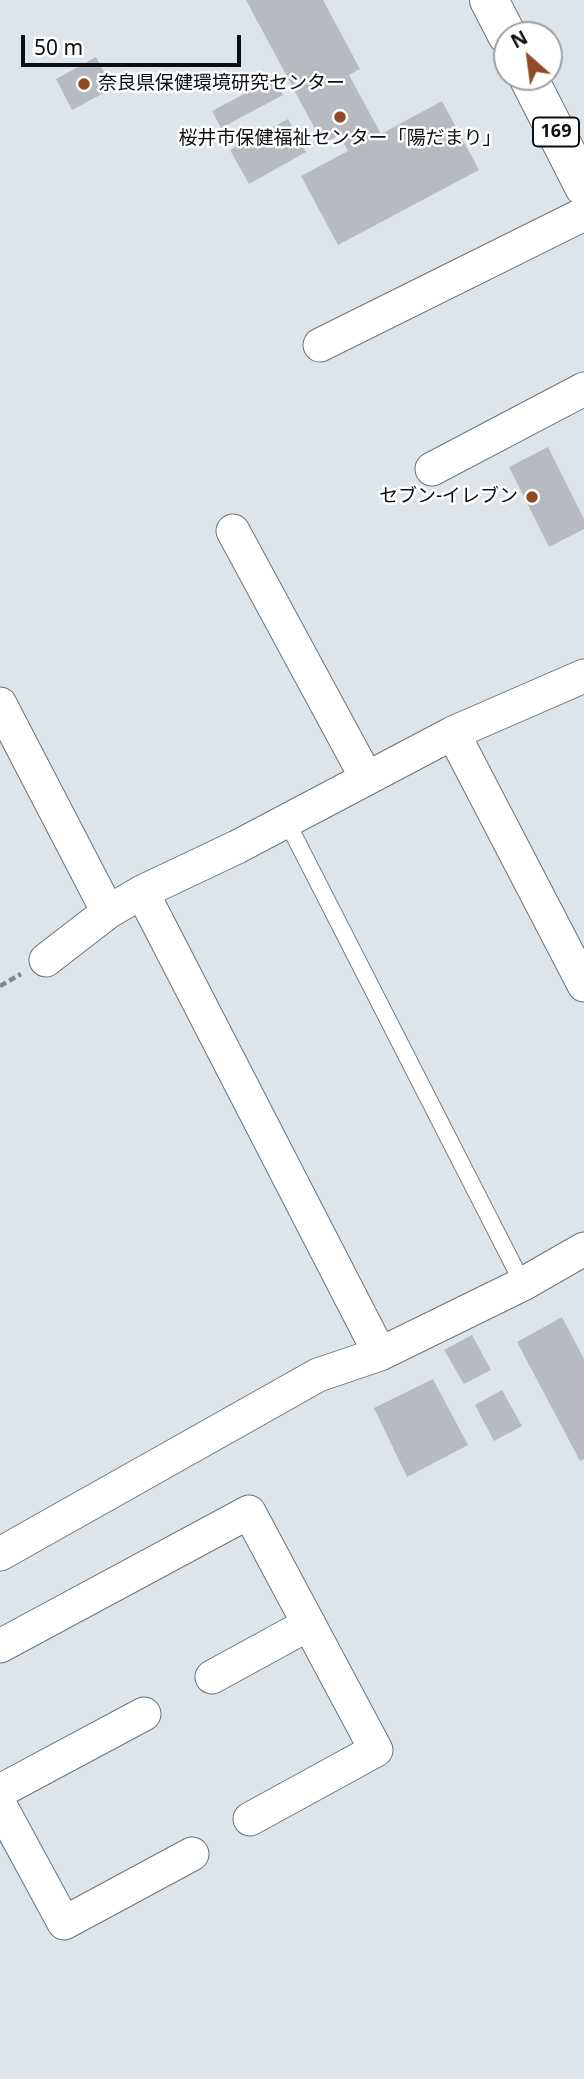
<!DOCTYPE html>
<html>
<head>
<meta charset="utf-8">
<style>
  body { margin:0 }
  #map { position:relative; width:584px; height:2079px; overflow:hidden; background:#dde5eb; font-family:"Noto Sans",sans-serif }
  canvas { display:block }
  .north { position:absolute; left:493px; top:21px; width:70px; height:70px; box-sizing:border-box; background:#fff; border:2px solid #9e9fa0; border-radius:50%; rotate:332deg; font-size:19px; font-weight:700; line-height:28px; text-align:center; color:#0c0f11 }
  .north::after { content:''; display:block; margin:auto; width:24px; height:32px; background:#924a26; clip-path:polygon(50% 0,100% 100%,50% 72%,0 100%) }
  .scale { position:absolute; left:21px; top:35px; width:220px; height:32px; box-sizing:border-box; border:4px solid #0c0f11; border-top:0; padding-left:9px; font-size:21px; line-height:24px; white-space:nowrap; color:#0c0f11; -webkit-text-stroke:5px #fff; paint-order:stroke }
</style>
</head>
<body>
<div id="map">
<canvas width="584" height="2079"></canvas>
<div class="north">N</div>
<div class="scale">50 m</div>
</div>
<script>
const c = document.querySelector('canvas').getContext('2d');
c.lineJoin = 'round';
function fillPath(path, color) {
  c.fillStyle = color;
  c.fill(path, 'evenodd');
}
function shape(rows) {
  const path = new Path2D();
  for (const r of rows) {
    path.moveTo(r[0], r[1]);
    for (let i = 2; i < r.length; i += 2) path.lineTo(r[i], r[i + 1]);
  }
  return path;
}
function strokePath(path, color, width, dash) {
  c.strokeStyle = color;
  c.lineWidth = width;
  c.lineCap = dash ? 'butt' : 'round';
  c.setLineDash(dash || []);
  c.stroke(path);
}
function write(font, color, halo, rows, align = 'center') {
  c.font = font + ' "Noto Sans","Noto Sans JP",sans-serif';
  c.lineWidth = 5;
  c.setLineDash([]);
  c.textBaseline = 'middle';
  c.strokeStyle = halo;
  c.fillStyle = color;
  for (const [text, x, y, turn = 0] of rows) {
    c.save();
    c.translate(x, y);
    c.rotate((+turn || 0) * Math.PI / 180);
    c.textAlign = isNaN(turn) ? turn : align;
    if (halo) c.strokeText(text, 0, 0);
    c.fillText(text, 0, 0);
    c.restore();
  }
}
const building = shape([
  [246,0,323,0,360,69,349,75,381,134,442,101,479,170,338,245,301,176,348,151,339,135,323,144],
  [96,57,113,88,72,110,56,79],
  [274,78,283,95,221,128,212,111],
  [288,119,306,152,249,184,230,150],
  [548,447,584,519,584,529,549,547,509,467],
  [562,1317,584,1359,584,1459,580,1461,517,1342],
  [472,1335,491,1370,464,1384,444,1350],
  [433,1379,468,1445,407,1477,374,1408],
  [502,1390,522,1426,494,1441,475,1405]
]);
const path = shape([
  [0,986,21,974]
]);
const service = shape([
  [286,820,523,1284]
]);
const minor = shape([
  [320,345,584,214],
  [432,469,584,389],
  [233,531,366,777],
  [0,704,108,912],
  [453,733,584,985],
  [142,892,380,1354],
  [46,960,108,912,142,892,237,847,453,733,584,676],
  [0,1554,318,1375,380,1354,523,1284,584,1249],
  [0,1646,249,1512,376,1750,250,1819],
  [212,1677,309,1624],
  [0,1791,144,1714],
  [0,1805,64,1923,192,1854]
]);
const trunk = shape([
  [489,0,507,35],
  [528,77,584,187]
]);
const markers = [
  [84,84,7,"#924a26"],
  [340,117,7,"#924a26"],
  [532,497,7,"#924a26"]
];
const shields = [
  [556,132,46]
];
const shieldNames = [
  ["169",556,132]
];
const poiNames = [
  ["奈良県保健環境研究センター",98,84],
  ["桜井市保健福祉センター「陽だまり」",340,139,"center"],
  ["セブン-イレブン",518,497,"right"]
];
fillPath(building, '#b8bac2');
strokePath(service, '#6c7378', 18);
strokePath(minor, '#6c7378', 35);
strokePath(trunk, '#6c7378', 40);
strokePath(path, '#82888c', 4.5, [7, 3.5]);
strokePath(service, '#fff', 16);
strokePath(minor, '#fff', 33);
strokePath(trunk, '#fff', 38);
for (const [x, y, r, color] of markers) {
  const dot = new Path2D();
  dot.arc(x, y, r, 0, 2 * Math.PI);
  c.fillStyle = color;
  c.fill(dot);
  strokePath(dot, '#fff', 2.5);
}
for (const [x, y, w] of shields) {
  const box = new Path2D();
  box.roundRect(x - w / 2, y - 14.5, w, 29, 5);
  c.fillStyle = '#fff';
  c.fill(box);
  strokePath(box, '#0c0f11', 2);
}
write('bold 18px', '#0c0f11', null, shieldNames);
write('19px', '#0c0f11', '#fff', poiNames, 'left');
</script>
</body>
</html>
